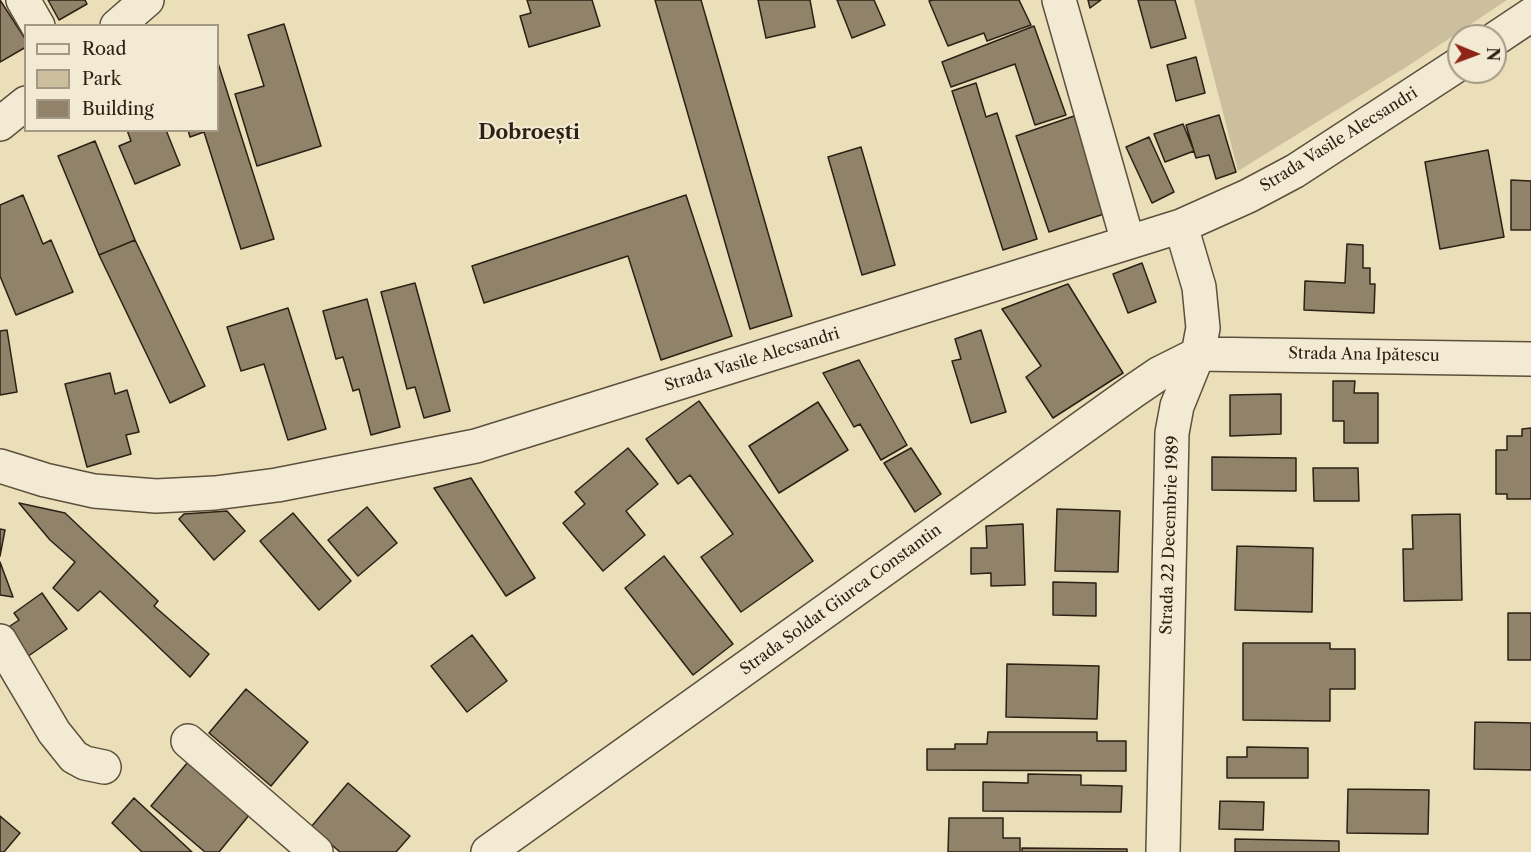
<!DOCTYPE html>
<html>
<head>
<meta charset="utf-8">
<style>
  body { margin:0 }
  #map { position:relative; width:1531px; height:852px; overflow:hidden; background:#ebdfb9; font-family:"Libre Caslon Text",serif }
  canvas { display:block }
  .legend { position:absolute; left:24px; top:24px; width:195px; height:108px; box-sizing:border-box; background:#f2ead2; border:2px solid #a39986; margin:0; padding:8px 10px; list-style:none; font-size:18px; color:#2d2014 }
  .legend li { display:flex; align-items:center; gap:12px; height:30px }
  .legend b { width:30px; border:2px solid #a39986 }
  .north { position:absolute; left:1447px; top:24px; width:60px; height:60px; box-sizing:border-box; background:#f2ead2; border:2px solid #a39986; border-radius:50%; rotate:91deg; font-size:16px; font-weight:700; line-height:24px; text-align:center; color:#2d2014 }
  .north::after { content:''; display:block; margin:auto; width:21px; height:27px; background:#8f2418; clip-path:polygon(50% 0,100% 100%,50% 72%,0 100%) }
</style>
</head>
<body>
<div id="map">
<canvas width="1531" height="852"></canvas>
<ul class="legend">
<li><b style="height:8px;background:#f2ead2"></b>Road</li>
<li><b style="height:16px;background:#cbbf9d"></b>Park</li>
<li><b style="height:16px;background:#90836a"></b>Building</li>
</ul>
<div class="north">N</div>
</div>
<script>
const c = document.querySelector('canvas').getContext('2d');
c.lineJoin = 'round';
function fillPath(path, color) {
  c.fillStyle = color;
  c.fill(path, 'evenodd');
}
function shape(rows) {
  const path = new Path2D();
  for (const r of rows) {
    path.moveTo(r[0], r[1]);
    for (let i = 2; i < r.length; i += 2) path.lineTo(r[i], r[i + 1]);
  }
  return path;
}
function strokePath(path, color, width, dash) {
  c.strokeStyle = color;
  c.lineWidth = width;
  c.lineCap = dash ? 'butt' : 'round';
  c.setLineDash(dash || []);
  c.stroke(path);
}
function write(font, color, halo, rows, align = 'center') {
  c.font = font + ' "Libre Caslon Text",serif';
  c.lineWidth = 4.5;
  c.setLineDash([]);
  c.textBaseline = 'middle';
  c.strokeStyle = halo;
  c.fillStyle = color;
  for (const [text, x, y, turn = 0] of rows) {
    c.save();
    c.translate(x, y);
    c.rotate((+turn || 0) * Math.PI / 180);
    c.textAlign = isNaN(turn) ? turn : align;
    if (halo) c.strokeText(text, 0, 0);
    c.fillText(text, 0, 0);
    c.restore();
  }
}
const green = shape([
  [1194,0,1507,0,1411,64,1238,171]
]);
const building = shape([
  [0,0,26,40,26,47,0,62,0,0],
  [48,0,85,0,87,4,59,20,48,0],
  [527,0,592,0,600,26,529,47,520,16,531,13,527,0],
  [655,0,701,0,792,316,750,329,655,0],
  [758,0,810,0,815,27,766,38,758,0],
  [837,0,874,0,885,25,852,38,837,0],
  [933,0,1019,0,1031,25,987,41,984,33,948,46,929,1,933,0],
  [1088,0,1101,0,1090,8,1088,0],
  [1138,0,1175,0,1186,38,1151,48,1138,0],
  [284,24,321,146,257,166,235,94,264,86,248,35,284,24],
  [1034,26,1066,115,1035,125,1015,64,951,87,942,62,1034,26],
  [1196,57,1205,93,1176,101,1167,65,1196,57],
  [218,63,274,239,241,249,204,132,190,137,188,130,218,130,218,63],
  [976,83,986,117,997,113,1037,239,1003,250,952,91,976,83],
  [1219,115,1236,172,1216,179,1209,155,1196,158,1186,125,1219,115],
  [1074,116,1107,213,1049,232,1016,136,1074,116],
  [1183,124,1194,151,1165,162,1154,134,1183,124],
  [127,130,166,130,180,165,135,184,119,146,131,141,127,130],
  [1149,137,1174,192,1152,203,1126,147,1149,137],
  [95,141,135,240,99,255,58,156,95,141],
  [861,147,895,265,862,275,828,157,861,147],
  [1488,150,1504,237,1440,249,1425,162,1488,150],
  [1511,180,1531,181,1531,230,1511,230,1511,180],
  [23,195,43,244,51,240,73,292,16,315,0,276,0,205,23,195],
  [686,195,732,336,661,360,628,256,484,303,472,266,686,195],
  [135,240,205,386,170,403,99,255,135,240],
  [1347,244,1363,245,1363,268,1370,268,1370,284,1375,284,1374,313,1304,310,1305,281,1345,283,1347,244],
  [1142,263,1156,302,1128,313,1113,274,1142,263],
  [415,283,450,411,424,418,415,387,407,389,381,292,415,283],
  [1068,284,1123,373,1053,418,1026,377,1041,366,1002,309,1068,284],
  [367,299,400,427,371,435,359,389,353,391,343,357,336,359,323,311,367,299],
  [288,308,326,429,288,440,264,364,241,371,227,327,288,308],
  [7,330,17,392,0,395,0,331,7,330],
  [981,330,1006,412,971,423,952,361,961,359,955,339,981,330],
  [859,360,907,445,881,460,860,424,854,427,823,373,859,360],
  [110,373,115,394,127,390,139,432,126,435,131,454,87,467,65,384,110,373],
  [1333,381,1355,381,1354,393,1378,393,1378,443,1344,443,1344,421,1333,421,1333,381],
  [1281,394,1281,434,1230,436,1230,395,1281,394],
  [699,401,813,561,741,612,701,557,733,534,690,475,678,484,646,439,699,401],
  [818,402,848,450,779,493,749,446,818,402],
  [1531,428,1531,499,1507,499,1507,494,1496,494,1496,450,1507,450,1507,436,1522,436,1522,429,1531,428],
  [628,448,658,484,626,511,645,535,603,571,563,523,585,504,575,492,628,448],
  [911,448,941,494,915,512,884,463,911,448],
  [1212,457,1296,458,1296,491,1212,490,1212,457],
  [1313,468,1358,468,1359,501,1314,501,1313,468],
  [471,478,535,578,506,596,434,488,471,478],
  [19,503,65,513,158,601,154,606,209,654,190,677,100,591,78,611,53,588,75,562,50,540,19,503],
  [367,507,397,543,358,576,328,540,367,507],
  [1057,509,1120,511,1118,572,1055,571,1057,509],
  [227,511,245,531,214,560,179,519,184,514,227,511],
  [293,513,351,581,319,610,260,541,293,513],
  [1460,514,1462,600,1404,601,1403,549,1413,549,1412,515,1460,514],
  [1023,524,1025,585,991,586,991,573,971,574,971,548,987,548,986,526,1023,524],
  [0,529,5,530,0,556,0,529],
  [1237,546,1313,548,1312,612,1235,610,1237,546],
  [664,556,733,644,693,675,625,588,664,556],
  [0,562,13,597,0,595,0,562],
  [1053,582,1096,583,1096,616,1053,615,1053,582],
  [42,593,67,629,27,657,7,628,19,620,14,613,42,593],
  [1508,613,1531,613,1531,660,1508,660,1508,613],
  [472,635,507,681,467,712,431,666,472,635],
  [1243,643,1330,643,1330,649,1355,649,1355,689,1330,689,1330,721,1243,720,1243,643],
  [1007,664,1099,666,1097,719,1006,717,1007,664],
  [246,689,308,742,271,786,209,733,246,689],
  [1475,722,1531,723,1531,770,1474,769,1475,722],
  [988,732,1097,732,1097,741,1126,741,1126,771,927,770,927,749,955,749,955,744,987,744,988,732],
  [1247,747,1308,748,1308,778,1227,778,1227,757,1247,757,1247,747],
  [188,762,250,814,219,852,205,852,151,806,188,762],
  [1028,774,1081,775,1081,785,1122,786,1121,812,983,811,983,782,1028,783,1028,774],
  [348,783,410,836,396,852,340,852,311,827,348,783],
  [1348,789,1429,790,1428,834,1347,833,1348,789],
  [134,798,192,852,142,852,112,823,134,798],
  [1220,801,1264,802,1263,830,1219,829,1220,801],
  [0,816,20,833,4,852,0,852,0,816],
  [949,818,1003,818,1003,838,1020,838,1020,852,948,852,949,818],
  [1235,839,1339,841,1339,852,1235,852,1235,839],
  [1022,848,1127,849,1127,852,1022,852,1022,848]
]);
const minor = shape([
  [23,0,38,26],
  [1059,0,1128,242],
  [1495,39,1531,15],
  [0,466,45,480,94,491,156,496,215,493,277,485,476,446,1181,226,1248,196,1295,171,1459,64],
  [0,641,54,732,74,757,85,763,104,767],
  [188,741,316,852],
  [488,852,1135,390,1160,373,1198,354,1531,359],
  [1163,852,1172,433,1177,406,1198,354,1203,328,1199,287,1181,226]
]);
const tertiary = shape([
  [117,26,147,0],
  [0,124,26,103]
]);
const streetNames = [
  ["Strada Vasile Alecsandri",1339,140,-32],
  ["Strada Ana Ipătescu",1364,355,1],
  ["Strada Vasile Alecsandri",752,360,-17],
  ["Strada 22 Decembrie 1989",1170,535,-88],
  ["Strada Soldat Giurca Constantin",841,600,-36]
];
const quarterNames = [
  ["Dobroești",529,133]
];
fillPath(green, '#cbbf9d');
fillPath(building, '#90836a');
strokePath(building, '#2d2014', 1.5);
strokePath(minor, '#5c503d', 36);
strokePath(tertiary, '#5c503d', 36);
strokePath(minor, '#f2ead2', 33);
strokePath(tertiary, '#f2ead2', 33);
write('16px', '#2d2014', '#f2ead2', streetNames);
write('bold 20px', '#2d2014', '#f2ead2', quarterNames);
</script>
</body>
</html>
